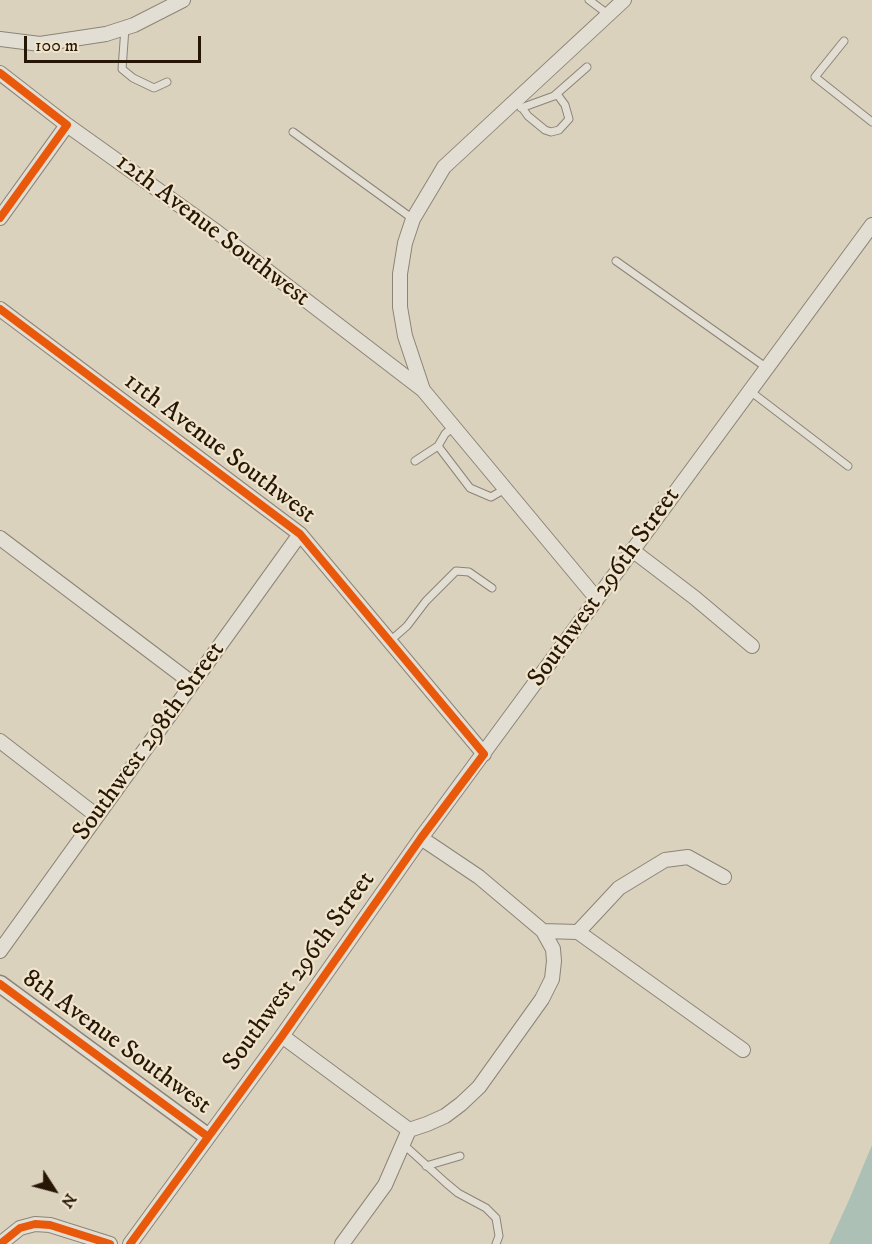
<!DOCTYPE html>
<html>
<head>
<meta charset="utf-8">
<style>
  body { margin:0 }
  #map { position:relative; width:872px; height:1244px; overflow:hidden; background:#dbd2be; font-family:"IM FELL DW Pica",serif }
  canvas { display:block }
  .north { position:absolute; left:24px; top:1160px; width:60px; height:60px; -webkit-text-stroke:4px #f0e5cc; paint-order:stroke; rotate:126deg; font-size:16px; font-weight:700; line-height:24px; text-align:center; color:#261606 }
  .north::after { content:''; display:block; margin:auto; width:21px; height:27px; background:#261606; clip-path:polygon(50% 0,100% 100%,50% 72%,0 100%) }
  .scale { position:absolute; left:24px; top:36px; width:177px; height:27px; box-sizing:border-box; border:3px solid #261606; border-top:0; padding-left:8px; font-size:18px; line-height:21px; white-space:nowrap; color:#261606; -webkit-text-stroke:4px #f0e5cc; paint-order:stroke }
</style>
</head>
<body>
<div id="map">
<canvas width="872" height="1244"></canvas>
<div class="north">N</div>
<div class="scale">100 m</div>
</div>
<script>
const c = document.querySelector('canvas').getContext('2d');
c.lineJoin = 'round';
function fillPath(path, color) {
  c.fillStyle = color;
  c.fill(path, 'evenodd');
}
function shape(rows) {
  const path = new Path2D();
  for (const r of rows) {
    path.moveTo(r[0], r[1]);
    for (let i = 2; i < r.length; i += 2) path.lineTo(r[i], r[i + 1]);
  }
  return path;
}
function strokePath(path, color, width, dash) {
  c.strokeStyle = color;
  c.lineWidth = width;
  c.lineCap = dash ? 'butt' : 'round';
  c.setLineDash(dash || []);
  c.stroke(path);
}
function write(font, color, halo, rows, align = 'center') {
  c.font = font + ' "IM FELL DW Pica",serif';
  c.lineWidth = 4.5;
  c.setLineDash([]);
  c.textBaseline = 'middle';
  c.strokeStyle = halo;
  c.fillStyle = color;
  for (const [text, x, y, turn = 0] of rows) {
    c.save();
    c.translate(x, y);
    c.rotate((+turn || 0) * Math.PI / 180);
    c.textAlign = isNaN(turn) ? turn : align;
    if (halo) c.strokeText(text, 0, 0);
    c.fillText(text, 0, 0);
    c.restore();
  }
}
const water = shape([
  [872,1145,872,1244,829,1244,849,1200]
]);
const service = shape([
  [589,0,609,15],
  [125,28,122,69,133,78,154,88,167,82],
  [844,41,815,77,872,122],
  [521,108,554,96,587,67],
  [523,109,528,116,545,130,551,132,559,130,569,119,565,105,557,94],
  [293,132,413,219],
  [616,261,767,368],
  [750,391,848,466],
  [453,427,445,434,438,446,470,488,491,497,505,489],
  [415,461,438,446],
  [390,641,407,626,426,601,456,571,469,572,492,588],
  [403,1144,446,1183,458,1193,486,1208,496,1218,499,1236,496,1244],
  [426,1166,460,1156]
]);
const minor = shape([
  [0,39,40,44,106,34,134,25,183,0],
  [0,73,67,125,217,232,423,390],
  [0,218,67,125],
  [0,309,300,534,484,754],
  [0,538,192,683],
  [632,550,695,598,752,646],
  [597,599,423,390,405,336,400,307,400,274,405,243,413,219,444,167,624,0],
  [0,741,97,816],
  [421,838,479,877,543,931,578,932,743,1050],
  [578,932,619,888,665,860,688,857,724,877],
  [0,951,300,534],
  [282,1036,409,1130],
  [0,1244,20,1228,35,1224,50,1225,110,1244],
  [130,1244,282,1036,421,838,872,225],
  [342,1244,385,1185,409,1130,427,1124,445,1116,461,1104,479,1087,542,999,552,979,554,961,553,949,543,931]
]);
const tertiary = shape([
  [0,984,207,1136]
]);
const cycleway = shape([
  [0,73,67,125,0,218],
  [0,309,300,534,484,754,421,838,282,1036,130,1244],
  [0,984,207,1136],
  [0,1244,20,1228,35,1224,50,1225,110,1244]
]);
const streetNames = [
  ["12th Avenue Southwest",212,231,37],
  ["11th Avenue Southwest",219,449,37],
  ["Southwest 296th Street",605,588,-54],
  ["Southwest 298th Street",150,742,-54],
  ["Southwest 296th Street",300,972,-54],
  ["8th Avenue Southwest",116,1043,36]
];
fillPath(water, '#acc0b5');
strokePath(service, '#8b8477', 9);
strokePath(minor, '#8b8477', 16);
strokePath(tertiary, '#8b8477', 19);
strokePath(service, '#e3ded4', 7);
strokePath(minor, '#e3ded4', 14);
strokePath(tertiary, '#e3ded4', 16);
strokePath(cycleway, '#e8590c', 8);
write('26px', '#261606', '#f0e5cc', streetNames);
</script>
</body>
</html>
